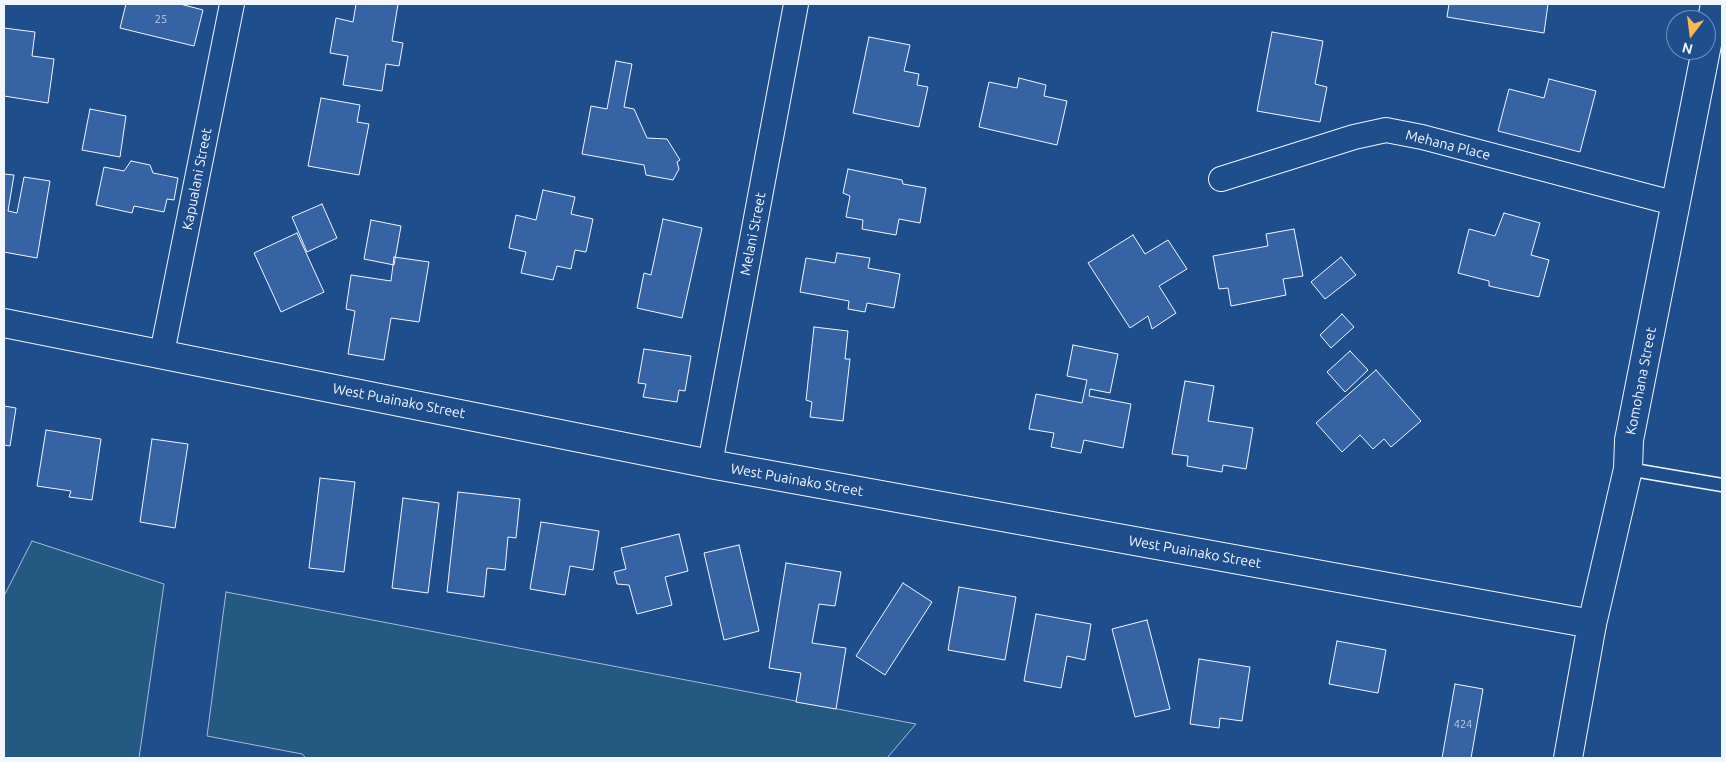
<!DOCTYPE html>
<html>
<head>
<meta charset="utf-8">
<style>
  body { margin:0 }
  #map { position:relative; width:1726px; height:762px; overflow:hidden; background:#1f4e8c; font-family:Ubuntu,sans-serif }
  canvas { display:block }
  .frame { position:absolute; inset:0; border:5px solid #f2f6ff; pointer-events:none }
  .north { position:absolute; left:1666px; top:10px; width:50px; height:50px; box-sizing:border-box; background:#1f4e8c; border:1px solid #7391ba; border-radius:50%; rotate:195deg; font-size:14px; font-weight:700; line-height:20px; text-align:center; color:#f2f6ff }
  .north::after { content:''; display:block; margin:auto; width:18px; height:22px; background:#ffb74d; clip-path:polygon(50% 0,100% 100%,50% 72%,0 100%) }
</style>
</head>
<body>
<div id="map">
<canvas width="1726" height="762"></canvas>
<div class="frame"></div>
<div class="north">N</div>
</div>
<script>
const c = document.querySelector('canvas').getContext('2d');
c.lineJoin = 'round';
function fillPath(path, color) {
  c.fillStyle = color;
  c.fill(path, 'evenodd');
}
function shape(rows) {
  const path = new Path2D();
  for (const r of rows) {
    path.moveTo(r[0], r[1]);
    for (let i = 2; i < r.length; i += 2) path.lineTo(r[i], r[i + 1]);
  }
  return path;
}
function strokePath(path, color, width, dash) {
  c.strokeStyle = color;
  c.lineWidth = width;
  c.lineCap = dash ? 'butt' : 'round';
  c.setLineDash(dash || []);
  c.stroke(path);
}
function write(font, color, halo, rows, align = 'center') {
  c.font = font + ' Ubuntu,sans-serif';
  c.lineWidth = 4;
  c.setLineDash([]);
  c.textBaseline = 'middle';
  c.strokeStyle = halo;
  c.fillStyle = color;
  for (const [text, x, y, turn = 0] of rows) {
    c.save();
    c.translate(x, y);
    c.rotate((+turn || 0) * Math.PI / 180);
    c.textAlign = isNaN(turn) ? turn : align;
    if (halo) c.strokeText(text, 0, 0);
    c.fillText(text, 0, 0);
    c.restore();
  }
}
const green = shape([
  [32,541,164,584,139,758,4,758,4,596,32,541],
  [226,592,916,724,887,758,306,758,302,754,207,736,226,592]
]);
const building = shape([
  [126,4,180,4,203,10,194,46,120,28,126,4],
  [356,4,398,4,392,41,403,43,399,66,386,64,382,91,343,85,348,56,330,53,336,18,353,22,356,4],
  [1449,4,1548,4,1544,33,1447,17,1449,4],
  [4,28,35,32,32,56,54,59,48,103,4,96,4,28],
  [1272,32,1323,41,1315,84,1327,87,1320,122,1257,111,1272,32],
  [869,37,910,45,904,71,919,74,917,85,928,87,919,127,853,113,869,37],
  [616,61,632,64,624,107,634,109,647,138,667,139,680,160,677,162,679,169,673,180,646,175,644,165,582,154,591,106,607,109,616,61],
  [1019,78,1046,85,1044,96,1067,101,1057,145,979,127,989,82,1017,88,1019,78],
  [1549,79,1596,91,1580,152,1498,131,1509,89,1544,98,1549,79],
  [321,98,360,105,357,122,369,124,359,175,308,166,321,98],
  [90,109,126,116,120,157,82,150,90,109],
  [131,161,150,165,153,173,178,178,174,200,167,199,164,212,134,206,132,213,96,205,104,167,124,171,131,161],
  [848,169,902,180,903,184,926,188,920,223,899,219,896,235,862,229,863,220,846,217,850,196,843,193,848,169],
  [4,174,14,175,8,211,17,213,24,177,50,181,37,258,4,252,4,174],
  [543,190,575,197,571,214,593,219,586,252,575,250,571,269,557,266,553,280,521,273,526,252,509,248,516,215,536,220,543,190],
  [322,204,337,238,307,252,292,217,322,204],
  [1504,213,1540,223,1531,255,1549,260,1539,297,1489,286,1489,281,1458,273,1469,229,1495,236,1504,213],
  [663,219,702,228,682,318,637,308,644,273,651,275,663,219],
  [371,220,401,226,394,265,364,259,371,220],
  [1294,229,1303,276,1283,279,1286,295,1231,306,1228,288,1219,289,1213,256,1268,246,1266,234,1294,229],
  [297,233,324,292,281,312,254,253,297,233],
  [1133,235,1145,254,1168,240,1187,269,1159,286,1176,313,1152,329,1148,316,1130,328,1088,263,1133,235],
  [837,253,870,258,868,268,900,274,894,308,867,303,865,312,848,309,849,301,800,292,806,258,835,263,837,253],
  [394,257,429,262,419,322,391,318,384,360,348,354,355,311,346,309,351,275,391,281,394,257],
  [1341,257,1356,275,1325,299,1311,282,1341,257],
  [1342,314,1354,327,1331,348,1320,335,1342,314],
  [814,327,848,331,845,359,850,359,843,421,810,417,812,402,806,400,814,327],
  [1073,345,1118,354,1110,393,1090,389,1089,396,1131,404,1123,448,1084,440,1081,453,1051,447,1054,433,1029,429,1036,394,1082,403,1087,380,1067,376,1073,345],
  [644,349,691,356,685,391,679,390,677,402,643,397,646,384,638,383,644,349],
  [1350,351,1368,370,1345,392,1327,372,1350,351],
  [1376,370,1421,421,1391,447,1384,439,1373,449,1360,435,1342,452,1316,423,1376,370],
  [1185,381,1214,386,1208,421,1253,428,1246,469,1223,465,1222,472,1187,466,1188,456,1172,454,1185,381],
  [4,406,16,408,10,446,4,445,4,406],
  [46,430,101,439,92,500,69,497,71,491,37,486,46,430],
  [152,439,188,444,175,528,140,522,152,439],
  [320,478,355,482,344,572,309,568,320,478],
  [458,492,520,499,516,538,508,537,505,570,487,568,484,597,447,592,458,492],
  [403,498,439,503,428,593,392,588,403,498],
  [541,522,599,531,593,570,570,566,565,595,530,589,541,522],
  [679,534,688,571,665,577,672,605,637,614,629,585,617,584,614,572,626,569,621,548,679,534],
  [739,545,759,631,724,640,704,553,739,545],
  [786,563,841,572,835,606,819,604,812,643,846,648,836,709,796,702,801,673,769,668,786,563],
  [903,583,932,602,885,675,856,656,903,583],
  [959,587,1016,597,1005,660,948,650,959,587],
  [1036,614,1091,624,1085,660,1067,656,1061,688,1024,681,1036,614],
  [1147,620,1170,709,1135,717,1112,629,1147,620],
  [1337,641,1386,650,1378,693,1329,684,1337,641],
  [1199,659,1250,667,1242,721,1220,718,1219,728,1190,724,1199,659],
  [1455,684,1483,689,1471,758,1442,758,1455,684]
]);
const lane = shape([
  [1628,469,1722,485]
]);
const street = shape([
  [1221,179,1354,137,1386,130,1422,137,1677,204],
  [162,353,232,4],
  [710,464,796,4]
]);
const secondary = shape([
  [1592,624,1628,469,1629,440,1715,4]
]);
const highway = shape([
  [4,323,710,464,1592,624,1568,758]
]);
const numberNames = [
  ["25",161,19],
  ["424",1463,724]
];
const streetNames = [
  ["Mehana Place",1448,145,14],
  ["Kapualani Street",197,179,-79],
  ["Melani Street",753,234,-79],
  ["Komohana Street",1641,381,-79],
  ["West Puainako Street",399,401,11],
  ["West Puainako Street",797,480,10],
  ["West Puainako Street",1195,552,10]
];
fillPath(green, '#245a82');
strokePath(green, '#a8bbd7', 1);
fillPath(building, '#3563a3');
strokePath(building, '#f2f6ff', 1);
strokePath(lane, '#f2f6ff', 15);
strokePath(street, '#f2f6ff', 26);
strokePath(secondary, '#f2f6ff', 30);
strokePath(highway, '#f2f6ff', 30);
strokePath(lane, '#1f4e8c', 12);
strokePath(street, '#1f4e8c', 24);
strokePath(secondary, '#1f4e8c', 28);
strokePath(highway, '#1f4e8c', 28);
write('11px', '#c3d1e8', null, numberNames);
write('14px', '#f2f6ff', '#1f4e8c', streetNames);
</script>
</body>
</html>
